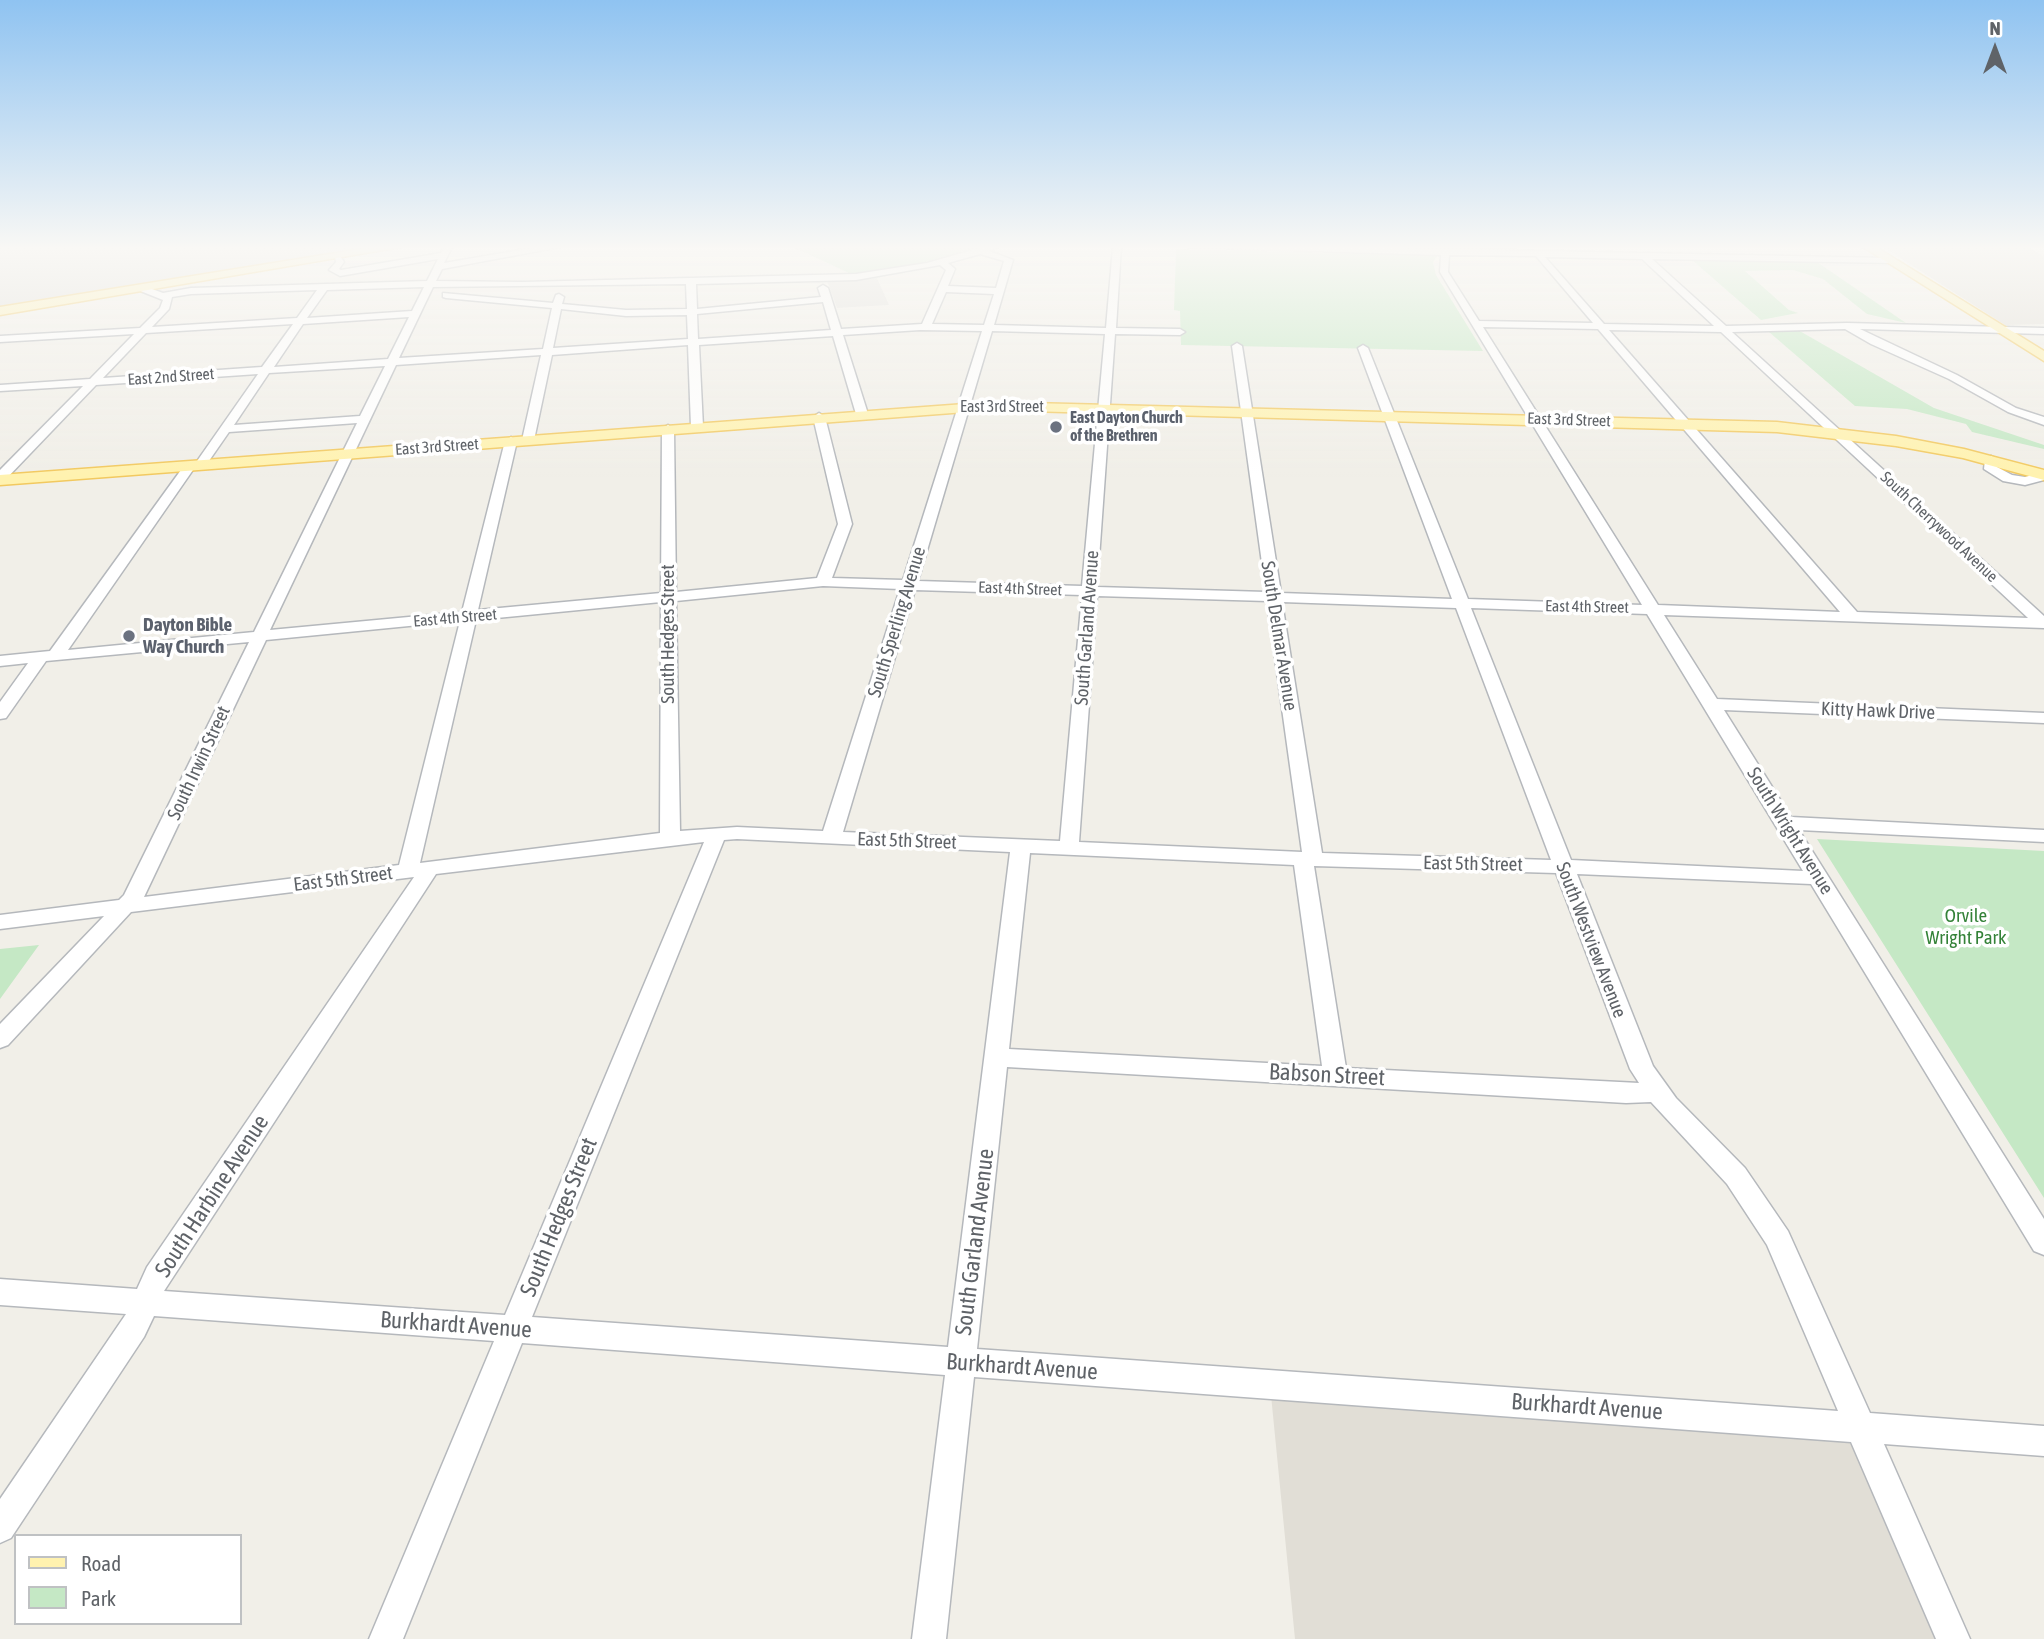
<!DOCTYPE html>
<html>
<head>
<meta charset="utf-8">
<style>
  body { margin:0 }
  #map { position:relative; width:2044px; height:1639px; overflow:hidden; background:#f1efe8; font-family:"Asap Condensed",sans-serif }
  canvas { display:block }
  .legend { position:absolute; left:14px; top:1534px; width:228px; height:91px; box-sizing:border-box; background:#fff; border:2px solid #bfc1c3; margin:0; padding:9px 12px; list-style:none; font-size:21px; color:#5f6368 }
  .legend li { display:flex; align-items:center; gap:14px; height:35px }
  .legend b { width:35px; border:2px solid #bfc1c3 }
  .north { position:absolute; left:1960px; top:14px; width:70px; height:70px; -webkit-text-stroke:5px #fff; paint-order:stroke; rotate:0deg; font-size:19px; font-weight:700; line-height:28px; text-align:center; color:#5f6368 }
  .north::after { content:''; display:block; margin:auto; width:24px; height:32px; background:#5f6368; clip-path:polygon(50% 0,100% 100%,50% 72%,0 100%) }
</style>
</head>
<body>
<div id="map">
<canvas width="2044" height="1639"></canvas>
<ul class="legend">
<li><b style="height:9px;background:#fff2af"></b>Road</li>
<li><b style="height:19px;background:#c5e8c5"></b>Park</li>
</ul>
<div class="north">N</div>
</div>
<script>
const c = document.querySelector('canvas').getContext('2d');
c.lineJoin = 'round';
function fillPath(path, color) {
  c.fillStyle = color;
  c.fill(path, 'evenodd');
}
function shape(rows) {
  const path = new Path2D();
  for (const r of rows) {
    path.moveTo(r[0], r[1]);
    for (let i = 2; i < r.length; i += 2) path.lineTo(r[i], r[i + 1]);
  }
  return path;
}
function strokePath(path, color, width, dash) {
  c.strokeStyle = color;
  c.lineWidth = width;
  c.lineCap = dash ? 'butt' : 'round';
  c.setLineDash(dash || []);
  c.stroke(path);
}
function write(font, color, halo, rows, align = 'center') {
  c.font = font + ' "Asap Condensed",sans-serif';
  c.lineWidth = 7;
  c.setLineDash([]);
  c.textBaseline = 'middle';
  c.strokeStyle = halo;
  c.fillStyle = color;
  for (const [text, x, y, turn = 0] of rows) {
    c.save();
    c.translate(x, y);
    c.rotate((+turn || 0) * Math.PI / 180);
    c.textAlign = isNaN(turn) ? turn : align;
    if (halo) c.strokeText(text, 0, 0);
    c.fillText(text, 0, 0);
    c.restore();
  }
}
const industrial = shape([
  [0,247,389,247,0,309],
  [877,278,889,305,837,308,827,281]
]);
const education = shape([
  [1883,247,2027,247,2044,256,2044,324,2005,325],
  [1270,1385,1860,1427,1953,1639,1295,1639]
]);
const green = shape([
  [793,247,978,247,915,265,851,274],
  [1176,249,1433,255,1437,256,1433,262,1436,275,1483,351,1181,345,1180,311,1174,310],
  [1692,260,1817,262,1906,323,1867,314,1823,279,1793,270,1745,271,1789,310,1798,313,1761,320],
  [1798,330,1934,408,2044,445,2044,449,1972,432,1966,424,1907,409,1855,406,1769,332],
  [1817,839,2044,851,2044,1198],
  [39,945,0,999,0,949]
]);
const minor = shape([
  [444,247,452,247,444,263,538,247,560,247,442,269,436,281,523,282,856,274,927,263,983,247,998,247,989,251,1013,260,994,325,1106,328,1113,247,1121,247,1116,328,1180,329,1185,332,1180,335,1115,334,1097,587,1266,592,1232,346,1237,343,1242,346,1281,593,1452,599,1358,348,1363,345,1368,348,1468,599,1642,605,1440,272,1441,255,1188,247,1345,247,1890,258,1893,259,1893,263,1652,259,1726,326,1847,323,2044,328,2044,334,1860,329,1957,375,2016,408,2044,417,2044,425,2008,412,1949,379,1871,344,1845,329,1732,332,2044,616,2044,628,1664,615,1717,699,2044,713,2044,723,1724,710,1791,817,2044,830,2044,842,1799,830,2044,1219,2044,1255,2034,1251,1811,884,1577,874,1653,1066,1676,1098,1745,1168,1788,1231,1870,1413,2044,1426,2044,1456,1884,1444,1970,1639,1936,1639,1851,1442,974,1377,946,1639,912,1639,945,1375,522,1343,403,1639,369,1639,494,1341,154,1316,144,1337,11,1538,0,1543,0,1499,126,1314,0,1305,0,1279,137,1289,147,1267,414,877,131,912,8,1045,0,1048,0,1024,104,916,0,929,0,915,119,900,124,895,249,642,46,661,6,718,0,719,0,702,28,663,0,666,0,656,50,651,186,463,195,464,258,374,96,385,5,480,0,481,0,470,83,386,0,391,0,385,90,379,134,334,0,342,0,336,140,328,160,308,163,300,138,290,136,288,141,285,163,293,191,288,427,281,438,259,340,276,329,270,336,262,335,257,339,254,344,262,339,269,341,270,441,253,444,247],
  [980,254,1004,261,996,288,948,286,955,269,948,263,980,254],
  [1449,255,1536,256,1593,323,1479,321,1448,272,1449,255],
  [1545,257,1642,259,1714,326,1604,324,1545,257],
  [940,265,946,270,922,324,841,329,828,288,823,285,818,288,821,297,697,309,696,284,856,280,940,265],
  [686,284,687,309,626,310,562,304,564,297,559,294,556,295,553,303,443,293,443,297,446,298,552,308,543,349,399,358,433,287,686,284],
  [424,287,412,311,307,318,327,290,424,287],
  [317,290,297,318,152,327,169,309,172,297,191,294,317,290],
  [946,292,994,294,984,325,932,324,946,292],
  [823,302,831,330,698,339,697,314,823,302],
  [561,309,626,316,687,315,688,339,553,348,561,309],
  [409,317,388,359,274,367,303,324,409,317],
  [293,324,262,367,103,378,146,333,293,324],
  [1483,327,1598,329,1840,612,1658,605,1483,327],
  [920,330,982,331,903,580,832,578,852,524,825,417,819,413,813,417,838,524,817,578,676,592,674,429,668,425,662,429,661,593,478,610,517,441,511,437,505,441,462,612,270,630,396,365,541,355,522,440,528,444,534,440,552,355,688,345,691,427,697,431,703,427,699,345,833,336,856,414,862,417,868,414,843,335,920,330],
  [1609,330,1721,332,2028,618,1857,612,1609,330],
  [992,331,1105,334,1082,586,918,581,992,331],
  [385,366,360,416,234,425,269,373,385,366],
  [357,423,254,632,68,650,195,467,204,468,229,432,357,423],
  [823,586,900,589,823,831,737,827,680,831,676,601,823,586],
  [915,590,1082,595,1060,841,843,832,915,590],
  [1097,596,1267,601,1302,852,1079,842,1097,596],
  [661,602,660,833,420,863,476,620,661,602],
  [1282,602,1456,608,1551,860,1322,853,1282,602],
  [1471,608,1647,614,1803,871,1571,860,1471,608],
  [460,621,399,865,144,897,266,640,460,621],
  [737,839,1010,852,948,1347,532,1317,724,840,737,839],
  [704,842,505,1315,164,1291,436,874,704,842],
  [1030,853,1294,865,1322,1066,1009,1049,1030,853],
  [1314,866,1556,873,1630,1069,1639,1083,1346,1068,1314,866],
  [1007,1067,1626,1103,1651,1102,1727,1184,1767,1245,1838,1411,977,1349,1007,1067],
  [1991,456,1997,460,1997,467,2012,475,2025,477,2044,472,2044,480,2025,485,2003,481,1984,469,1985,460,1991,456]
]);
const major = shape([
  [373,247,401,247,0,315,0,307,373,247],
  [1863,247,1876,247,2044,351,2044,361,1863,247],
  [992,402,1777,422,1896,436,1964,449,2044,470,2044,480,1963,458,1896,446,1777,432,992,410,0,485,0,475,992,402]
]);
const markers = [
  [1056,427,7,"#6b7280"],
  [129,636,7,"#6b7280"]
];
const farStreetnames = [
  ["East 2nd Street",171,377,-4],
  ["East 3rd Street",1002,407],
  ["East 3rd Street",1569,420,2],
  ["East 3rd Street",437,447,-4],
  ["South Cherrywood Avenue",1939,527,43],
  ["East 4th Street",1020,589,2],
  ["East 4th Street",1587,607,1],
  ["East 4th Street",455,618,-5]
];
const farWorshipnames = [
  ["East Dayton Church",1070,418],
  ["of the Brethren",1070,436]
];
const streetNames = [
  ["South Sperling Avenue",897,622,-73],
  ["South Garland Avenue",1087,628,-86],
  ["South Hedges Street",668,634,-90],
  ["South Delmar Avenue",1279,636,81],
  ["Kitty Hawk Drive",1878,711,2],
  ["South Irwin Street",199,763,-65],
  ["South Wright Avenue",1790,831,58],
  ["East 5th Street",907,841,2],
  ["East 5th Street",1473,864,1],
  ["East 5th Street",343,879,-7],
  ["South Westview Avenue",1591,940,69]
];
const worshipNames = [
  ["Dayton Bible",143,625],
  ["Way Church",143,647]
];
const parkNames = [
  ["Orvile",1966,916],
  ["Wright Park",1966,938]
];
const nearStreetnames = [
  ["Babson Street",1327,1075,3],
  ["South Harbine Avenue",212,1196,-57],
  ["South Hedges Street",559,1217,-68],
  ["South Garland Avenue",975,1242,-83],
  ["Burkhardt Avenue",456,1325,4],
  ["Burkhardt Avenue",1022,1367,4],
  ["Burkhardt Avenue",1587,1407,4]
];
fillPath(industrial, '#e0deda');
fillPath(education, '#e1ded6');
fillPath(green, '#c5e8c5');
strokePath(minor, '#b5b8bc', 3);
strokePath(major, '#f2c960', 3);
fillPath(minor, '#fff');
fillPath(major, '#fff2af');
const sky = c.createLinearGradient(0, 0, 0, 477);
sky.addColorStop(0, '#8fc3f1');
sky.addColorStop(0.52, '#f9f8f5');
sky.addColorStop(1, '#f9f8f500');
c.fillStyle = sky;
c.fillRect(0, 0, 2044, 477);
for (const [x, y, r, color] of markers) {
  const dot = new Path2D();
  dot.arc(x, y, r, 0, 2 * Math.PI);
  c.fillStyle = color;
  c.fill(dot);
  strokePath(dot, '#fff', 2.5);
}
write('16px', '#5f6368', '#fff', farStreetnames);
write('bold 16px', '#5b616d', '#fff', farWorshipnames, 'left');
write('19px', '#5f6368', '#fff', streetNames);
write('bold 19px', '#5b616d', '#fff', worshipNames, 'left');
write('19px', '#348238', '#fff', parkNames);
write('23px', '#5f6368', '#fff', nearStreetnames);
</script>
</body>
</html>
